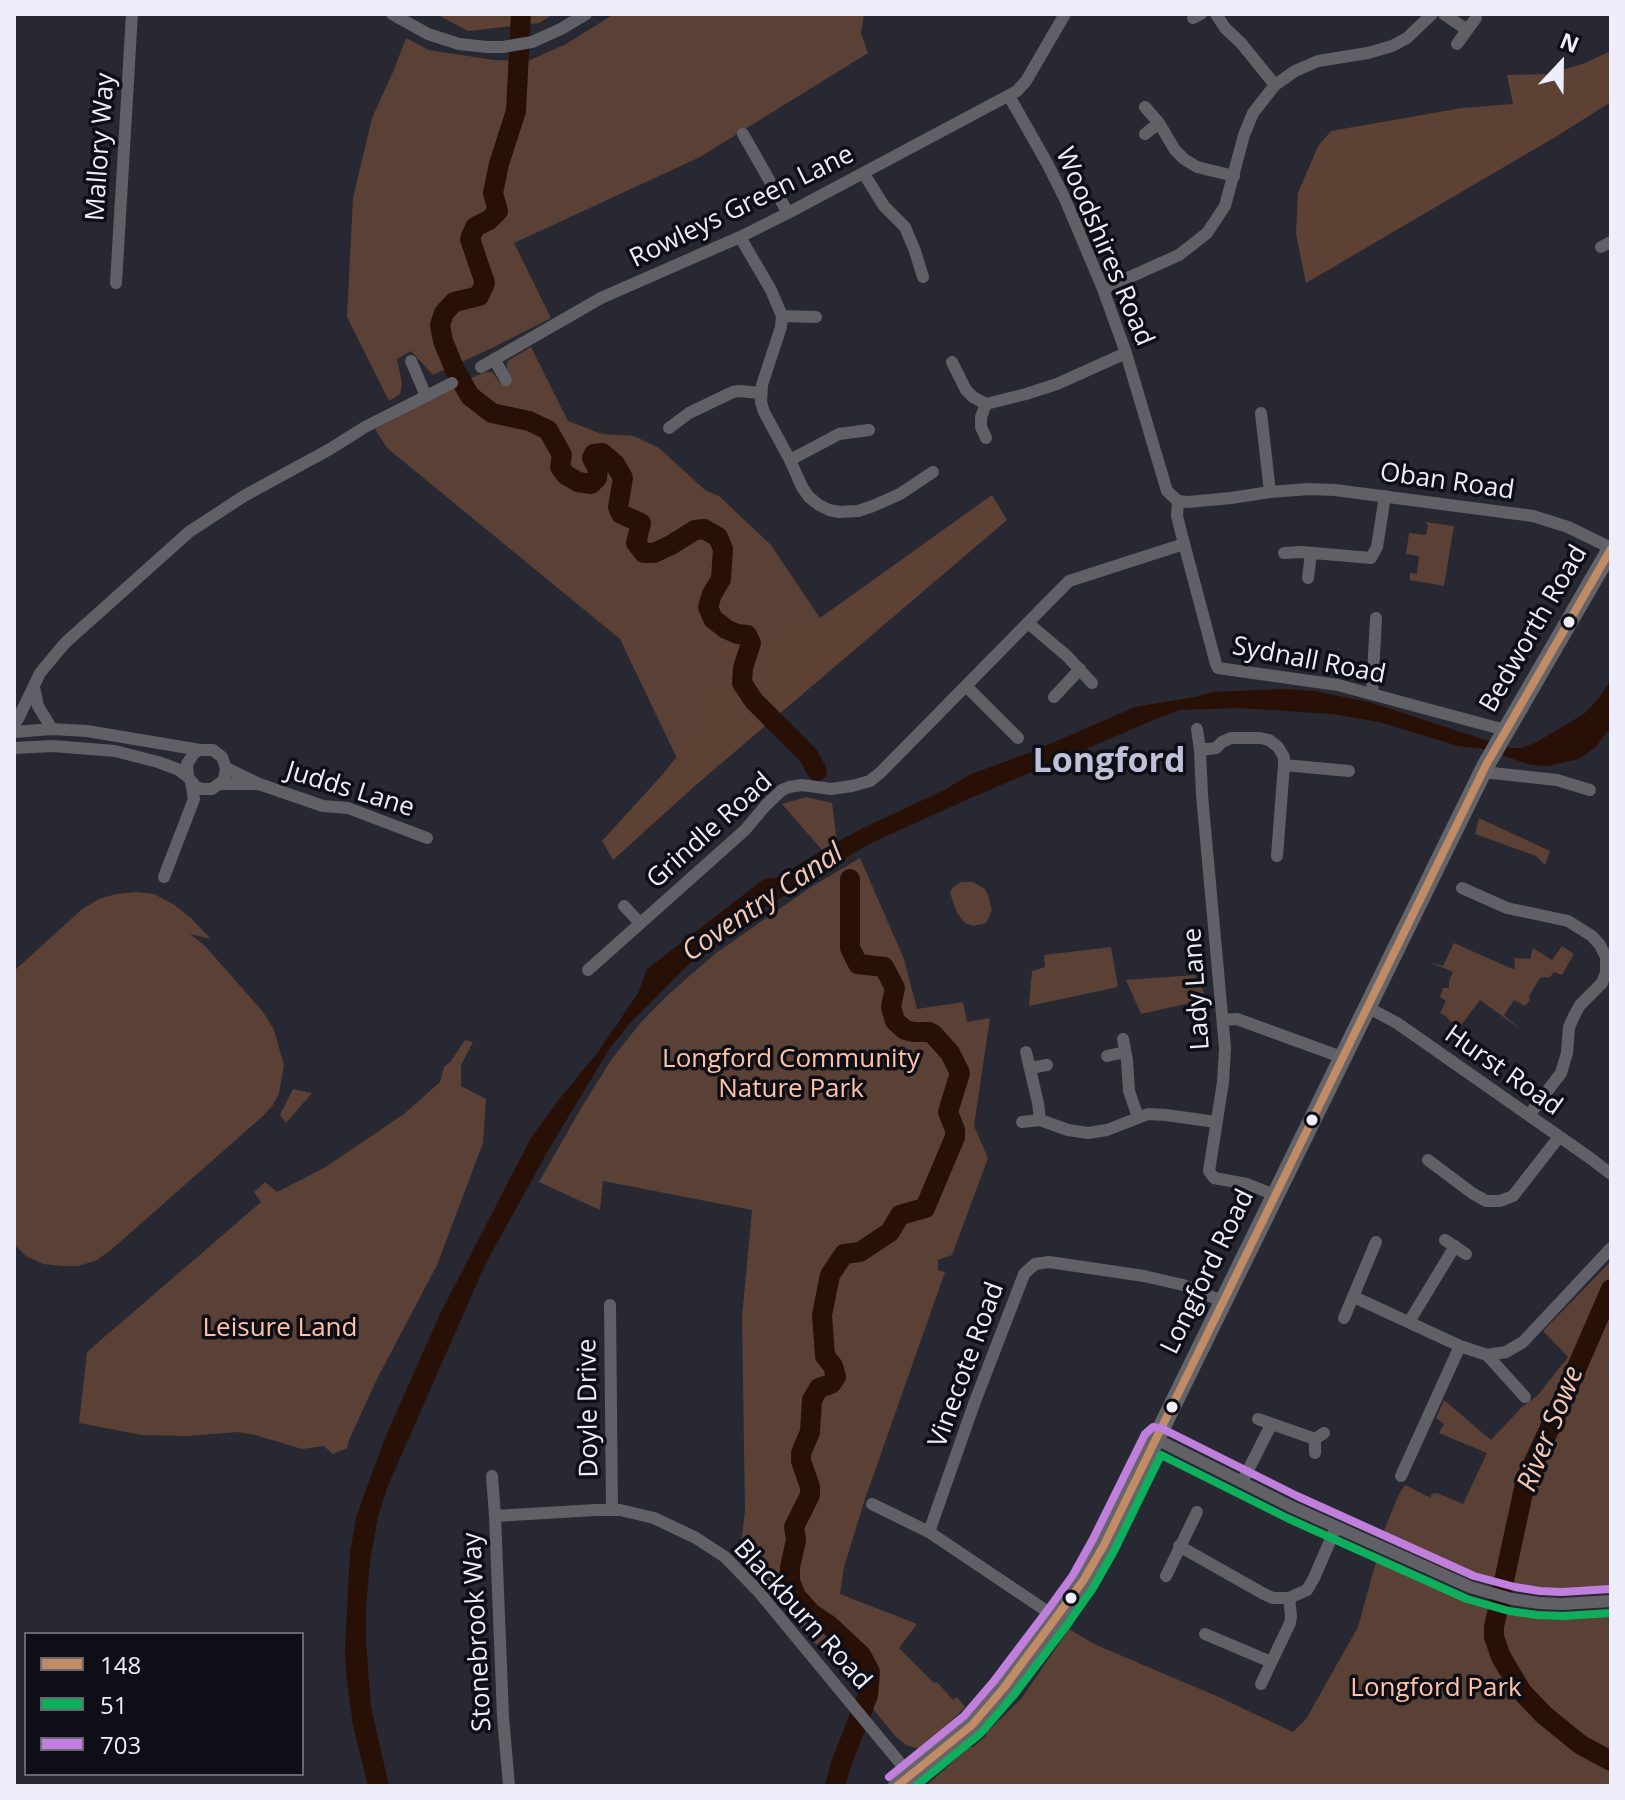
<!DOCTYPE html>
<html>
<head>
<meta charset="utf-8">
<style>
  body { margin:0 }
  #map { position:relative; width:1625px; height:1800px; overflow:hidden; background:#282832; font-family:"Open Sans",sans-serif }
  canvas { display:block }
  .frame { position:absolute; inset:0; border:16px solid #edeefa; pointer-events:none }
  .legend { position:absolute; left:24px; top:1632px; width:280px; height:144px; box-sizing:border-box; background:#0e0f16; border:2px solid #676871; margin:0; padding:10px 14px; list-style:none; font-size:24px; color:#edeefa }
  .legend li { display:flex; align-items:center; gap:16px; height:40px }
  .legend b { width:40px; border:2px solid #676871 }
  .north { position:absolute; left:1521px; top:24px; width:80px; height:80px; -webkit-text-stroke:6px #0e0f16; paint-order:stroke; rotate:22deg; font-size:22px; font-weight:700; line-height:32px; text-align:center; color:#edeefa }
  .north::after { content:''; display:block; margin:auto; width:28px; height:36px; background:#edeefa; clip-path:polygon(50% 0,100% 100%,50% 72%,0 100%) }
</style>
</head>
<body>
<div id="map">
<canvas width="1625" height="1800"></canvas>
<div class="frame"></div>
<ul class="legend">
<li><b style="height:10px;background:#c18c65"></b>148</li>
<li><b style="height:10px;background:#0daf5c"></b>51</li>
<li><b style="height:10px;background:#c07fdc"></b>703</li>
</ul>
<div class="north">N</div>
</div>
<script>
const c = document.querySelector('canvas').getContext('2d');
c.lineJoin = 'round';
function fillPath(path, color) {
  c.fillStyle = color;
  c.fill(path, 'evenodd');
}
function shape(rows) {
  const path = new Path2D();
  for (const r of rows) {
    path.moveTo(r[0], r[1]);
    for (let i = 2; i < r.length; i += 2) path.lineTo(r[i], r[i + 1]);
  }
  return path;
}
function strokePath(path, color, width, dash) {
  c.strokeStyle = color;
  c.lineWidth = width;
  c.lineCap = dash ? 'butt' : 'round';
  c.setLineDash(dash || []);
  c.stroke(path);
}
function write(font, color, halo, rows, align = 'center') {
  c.font = font + ' "Open Sans",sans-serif';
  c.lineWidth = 7;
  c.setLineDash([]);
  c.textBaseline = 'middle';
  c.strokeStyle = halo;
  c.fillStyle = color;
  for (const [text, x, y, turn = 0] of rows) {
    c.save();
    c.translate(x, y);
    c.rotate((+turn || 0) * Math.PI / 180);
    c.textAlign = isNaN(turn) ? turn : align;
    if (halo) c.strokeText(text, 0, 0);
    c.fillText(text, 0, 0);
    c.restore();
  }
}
const green = shape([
  [614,14,864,14,861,33,868,53,700,157,514,243,551,318,494,347,433,375,411,351,397,359,402,384,400,394,389,401,347,317,353,198,372,118,393,72,406,38,429,50,494,60,528,61,566,44],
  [531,347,568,421,602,434,634,436,659,448,705,490,719,496,771,545,820,618,684,773,620,639,387,448,375,429,468,379,486,372,492,372,500,383,512,378,507,371,507,363,509,360],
  [1425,522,1454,526,1444,586,1410,580,1410,573,1417,574,1419,556,1406,554,1409,533,1426,535,1428,525],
  [806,797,832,803,837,842,822,850,782,804],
  [1479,818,1550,851,1545,865,1536,856,1475,834],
  [860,858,904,959,917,1009,963,1002,967,1022,990,1018,974,1126,988,1158,952,1255,938,1260,938,1270,945,1272,865,1499,844,1567,840,1594,917,1624,899,1648,934,1683,937,1682,953,1700,957,1697,965,1707,931,1741,923,1747,916,1748,906,1745,897,1738,855,1687,796,1622,740,1553,745,1511,742,1317,752,1210,603,1181,600,1210,539,1182,580,1110,611,1060,642,1021,670,993,716,953,811,887],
  [961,882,973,882,985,889,988,895,992,910,986,923,973,926,965,923,957,913,950,893,952,888],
  [136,892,154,894,173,904,191,918,211,939,190,934,205,946,263,1012,274,1030,284,1065,279,1093,273,1105,263,1116,112,1249,97,1260,79,1266,61,1266,43,1264,26,1256,14,1244,14,971,81,910,99,899,116,894],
  [1454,943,1515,970,1514,958,1530,959,1533,948,1552,960,1562,946,1574,954,1562,975,1554,972,1549,978,1546,977,1540,978,1529,996,1530,1000,1525,1006,1514,1000,1504,1015,1520,1029,1480,1000,1459,1028,1448,1019,1446,1016,1440,1013,1446,1001,1440,997,1443,988,1449,988,1449,981,1453,972,1429,962,1443,966],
  [1111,947,1118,987,1029,1006,1032,971,1045,967,1044,955],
  [1195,975,1207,999,1141,1014,1126,980],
  [465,1040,473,1042,461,1065,461,1086,486,1099,483,1143,437,1265,377,1379,349,1440,347,1448,333,1454,324,1446,302,1449,255,1435,238,1432,187,1436,142,1435,79,1423,87,1352,261,1202,254,1192,265,1182,277,1192,324,1168,404,1114,440,1082,444,1067,451,1061],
  [293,1089,312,1093,286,1123,280,1115],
  [1611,1261,1611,1592,1556,1596,1520,1592,1492,1585,1445,1568,1381,1538,1399,1494,1405,1485,1431,1498,1431,1494,1437,1493,1463,1504,1487,1453,1439,1433,1444,1424,1436,1418,1444,1400,1491,1440,1522,1407,1538,1395,1568,1357,1543,1331],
  [1377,1558,1458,1595,1506,1611,1545,1615,1611,1610,1611,1786,926,1786,969,1747,973,1747,986,1736,987,1732,1021,1699,1069,1629,1094,1644,1221,1698,1293,1732,1306,1719,1358,1627]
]);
const forest = shape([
  [436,14,554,14,539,23,468,31],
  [1611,51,1611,102,1557,136,1306,283,1296,234,1298,193,1318,146,1331,131,1462,108,1513,104,1507,75,1549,74,1585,63],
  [992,495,1007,520,697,784,613,860,602,841,663,774,699,729,709,677,719,652,743,620,775,630,820,618]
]);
const water = shape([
  [1611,680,1611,727,1601,740,1596,747,1579,759,1547,766,1531,765,1483,749,1458,746,1379,722,1332,714,1238,708,1180,710,1156,719,966,800,869,844,759,911,705,950,684,969,631,1022,610,1048,546,1154,485,1265,387,1488,378,1517,370,1561,366,1608,366,1641,371,1707,389,1786,368,1786,353,1726,346,1673,345,1649,350,1553,356,1518,364,1495,385,1438,440,1314,532,1136,561,1097,598,1052,638,993,647,969,764,879,779,877,822,850,861,829,944,790,971,774,1029,753,1135,707,1195,697,1213,692,1284,689,1314,691,1369,702,1510,748,1521,748,1535,743,1584,714,1597,700]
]);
const river = shape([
  [521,14,516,111,499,164,493,193,498,211,489,220,475,227,470,239,485,283,479,296,454,302,444,313,440,325,443,341,455,370,470,396,492,413,529,421,548,430,562,455,560,467,566,475,578,482,591,484,597,478,598,469,592,458,594,454,602,453,615,464,623,478,618,507,621,514,641,523,636,543,644,553,654,553,671,545,695,530,704,529,718,537,723,549,721,579,712,594,708,607,713,619,726,629,737,634,747,635,751,643,743,668,742,683,754,701,808,755,817,771],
  [1611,1289,1561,1404,1526,1479,1494,1627,1494,1637,1501,1657,1522,1692,1544,1715,1581,1745,1611,1761],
  [835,1786,841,1764,868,1695,870,1672,861,1655,829,1625,811,1613,796,1596,790,1581,790,1567,796,1540,794,1527,810,1495,810,1487,801,1461,801,1453,810,1432,812,1400,819,1388,831,1384,836,1377,833,1366,825,1356,822,1315,830,1275,844,1254,860,1252,890,1232,900,1215,925,1208,955,1137,955,1130,948,1112,960,1073,950,1053,933,1034,929,1032,914,1032,905,1030,895,1021,891,1007,895,988,884,967,858,964,850,948,850,879]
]);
const street = shape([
  [392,14,428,34,459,44,487,47,503,47,532,42,561,29,586,14],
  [1216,14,1225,28,1241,43,1275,85],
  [1444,14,1467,30],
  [1193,18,1201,14],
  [1457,44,1476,18],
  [1009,96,1047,163,1065,199,1103,289,1126,353,1167,491,1178,501],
  [1145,107,1159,123,1175,150,1184,159,1197,167,1234,176],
  [743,134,788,213],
  [1145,134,1159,123],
  [864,174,884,206,905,227,915,251,923,277],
  [740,237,771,290,782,316,781,327,762,385,761,402,764,412,790,460,802,487,809,497,819,505,829,510,839,512,858,511,873,506,900,494,933,472],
  [1601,247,1611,242],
  [116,283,132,14],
  [1103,289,1179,255,1207,233,1225,206,1244,135,1253,113,1275,85,1295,71,1318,61,1368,53,1392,46,1407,38,1432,14],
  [782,316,816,317],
  [494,359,506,380],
  [411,361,426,396],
  [952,362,966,390,973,397,986,404,1026,394,1057,384,1126,353],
  [481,367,601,298,740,237,788,213,1017,91,1026,81,1065,14],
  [986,404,981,417,981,427,986,438],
  [1261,413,1270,492],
  [669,428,689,413,733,392,739,391,760,393],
  [790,460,839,434,869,430],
  [1178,501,1177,516,1181,532,1216,664,1218,668,1338,685,1505,730],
  [1178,501,1188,502,1231,498,1270,492,1309,489,1335,490,1533,516,1568,527,1611,548],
  [1284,553,1302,552,1371,558,1377,547,1385,496],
  [1308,578,1311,553],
  [1028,623,1067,656,1092,683],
  [966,686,1018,738],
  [34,687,38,706,52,729],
  [1372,693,1376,618],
  [1054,697,1080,669],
  [14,725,18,719,40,673,65,643,189,532,244,496,330,449,365,427,452,383],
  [1197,729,1200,750,1202,795,1225,1048,1223,1082,1209,1171,1214,1178,1247,1184,1275,1195],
  [14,732,52,729,87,731,200,750,213,750,222,757,226,768,224,780,212,789,202,789,196,787,188,777,187,764,194,753,200,750],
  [14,748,53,746,115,751,158,762,177,769,188,777],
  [1200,750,1216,748,1222,742,1231,738,1260,738,1269,740,1278,747,1284,757,1284,765,1277,856],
  [1284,765,1349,771],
  [226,768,259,784,323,806,348,808,427,838],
  [1483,772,1557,780,1590,790],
  [220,784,256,784],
  [164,877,194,799,191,782],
  [1462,888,1507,908,1568,921,1592,936,1600,945,1606,957,1606,973,1602,983,1580,1005,1574,1016,1569,1027,1567,1053,1561,1073,1529,1115],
  [624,906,640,923],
  [588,970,745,830,766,805,782,790,789,787,802,785,831,789,852,786,870,781,881,772,1069,581,1184,544],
  [1367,1007,1397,1023,1590,1158,1611,1174],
  [1224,1020,1237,1019,1344,1058],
  [1123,1039,1127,1060,1129,1091,1138,1117],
  [1026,1052,1038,1103,1040,1120],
  [1107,1056,1125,1052],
  [1030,1068,1047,1065],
  [1022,1122,1040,1120,1068,1130,1088,1133,1107,1130,1148,1114,1166,1115,1216,1122],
  [1428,1160,1472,1193,1486,1201,1500,1201,1513,1196,1559,1137],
  [1445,1240,1466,1254],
  [1354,1297,1460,1346,1487,1355,1506,1352,1523,1342,1611,1248],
  [610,1305,612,1510],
  [1344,1318,1376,1242],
  [1409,1322,1455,1246],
  [1487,1355,1525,1397],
  [1258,1419,1315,1439],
  [1156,1439,1292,1507,1470,1587,1512,1599,1539,1603,1562,1604,1611,1601],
  [1315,1453,1315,1439,1324,1433],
  [492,1476,495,1516,503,1717,509,1786],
  [1401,1476,1460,1346],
  [1242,1482,1271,1425],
  [872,1504,929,1532,1057,1618],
  [495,1516,596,1510,620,1510,654,1518,696,1538,725,1557,758,1591,910,1775],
  [929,1532,974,1404,1023,1277,1024,1274,1035,1264,1049,1262,1144,1276,1183,1285,1224,1302],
  [1179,1546,1264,1594,1273,1598,1289,1598,1307,1590,1314,1578,1336,1527],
  [1166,1576,1197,1512],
  [1205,1634,1271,1662],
  [1261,1684,1290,1623,1291,1616,1289,1598]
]);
const secondary = shape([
  [897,1786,972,1725,1003,1689,1057,1618,1083,1581,1104,1545,1486,765,1611,549]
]);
const bus1 = shape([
  [897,1786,972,1725,1003,1689,1083,1581,1104,1545,1486,765,1611,549]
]);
const bus2 = shape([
  [916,1786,981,1733,1013,1696,1067,1625,1093,1588,1114,1551,1161,1455,1287,1518,1467,1599,1509,1611,1537,1615,1563,1616,1611,1613]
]);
const bus3 = shape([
  [889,1777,964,1716,994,1681,1047,1611,1073,1575,1093,1539,1145,1434,1153,1427,1161,1428,1297,1496,1474,1576,1515,1587,1540,1591,1562,1592,1610,1589]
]);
const markers = [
  [1569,622,7,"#edeefa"],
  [1312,1120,7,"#edeefa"],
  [1172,1407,7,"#edeefa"],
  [1071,1598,7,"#edeefa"]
];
const streetNames = [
  ["Mallory Way",101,147,-86],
  ["Rowleys Green Lane",742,207,-26],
  ["Woodshires Road",1104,247,67],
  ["Oban Road",1447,482,8],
  ["Bedworth Road",1534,629,-60],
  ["Sydnall Road",1309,661,11],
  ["Judds Lane",350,790,17],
  ["Grindle Road",710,831,-42],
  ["Lady Lane",1197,989,-94],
  ["Hurst Road",1503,1071,35],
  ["Longford Road",1208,1272,-64],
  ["Vinecote Road",967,1365,-70],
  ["Doyle Drive",589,1408,-91],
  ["Blackburn Road",802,1615,48],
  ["Stonebrook Way",478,1632,-93]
];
const parkNames = [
  ["Longford Community",791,1060],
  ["Nature Park",791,1090],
  ["Leisure Land",280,1329],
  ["Longford Park",1436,1689]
];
const waterNames = [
  ["Coventry Canal",763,903,-34],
  ["River Sowe",1551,1429,-68]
];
const districtNames = [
  ["Longford",1109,762]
];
fillPath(green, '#5a4035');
fillPath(forest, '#5d4135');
fillPath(water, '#291007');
strokePath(river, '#291007', 20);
strokePath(street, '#606066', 12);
strokePath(secondary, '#646469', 18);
strokePath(bus1, '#c18c65', 8);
strokePath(bus2, '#0daf5c', 8);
strokePath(bus3, '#c07fdc', 8);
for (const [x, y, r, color] of markers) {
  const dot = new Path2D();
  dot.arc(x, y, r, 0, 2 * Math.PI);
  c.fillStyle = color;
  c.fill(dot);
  strokePath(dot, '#0e0f16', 3);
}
write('26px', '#edeefa', '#0e0f16', streetNames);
write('26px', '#ffc2a6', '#0e0f16', parkNames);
write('italic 28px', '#f8c7b0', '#0e0f16', waterNames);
write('bold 34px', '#bfc1d8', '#0e0f16', districtNames);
</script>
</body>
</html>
